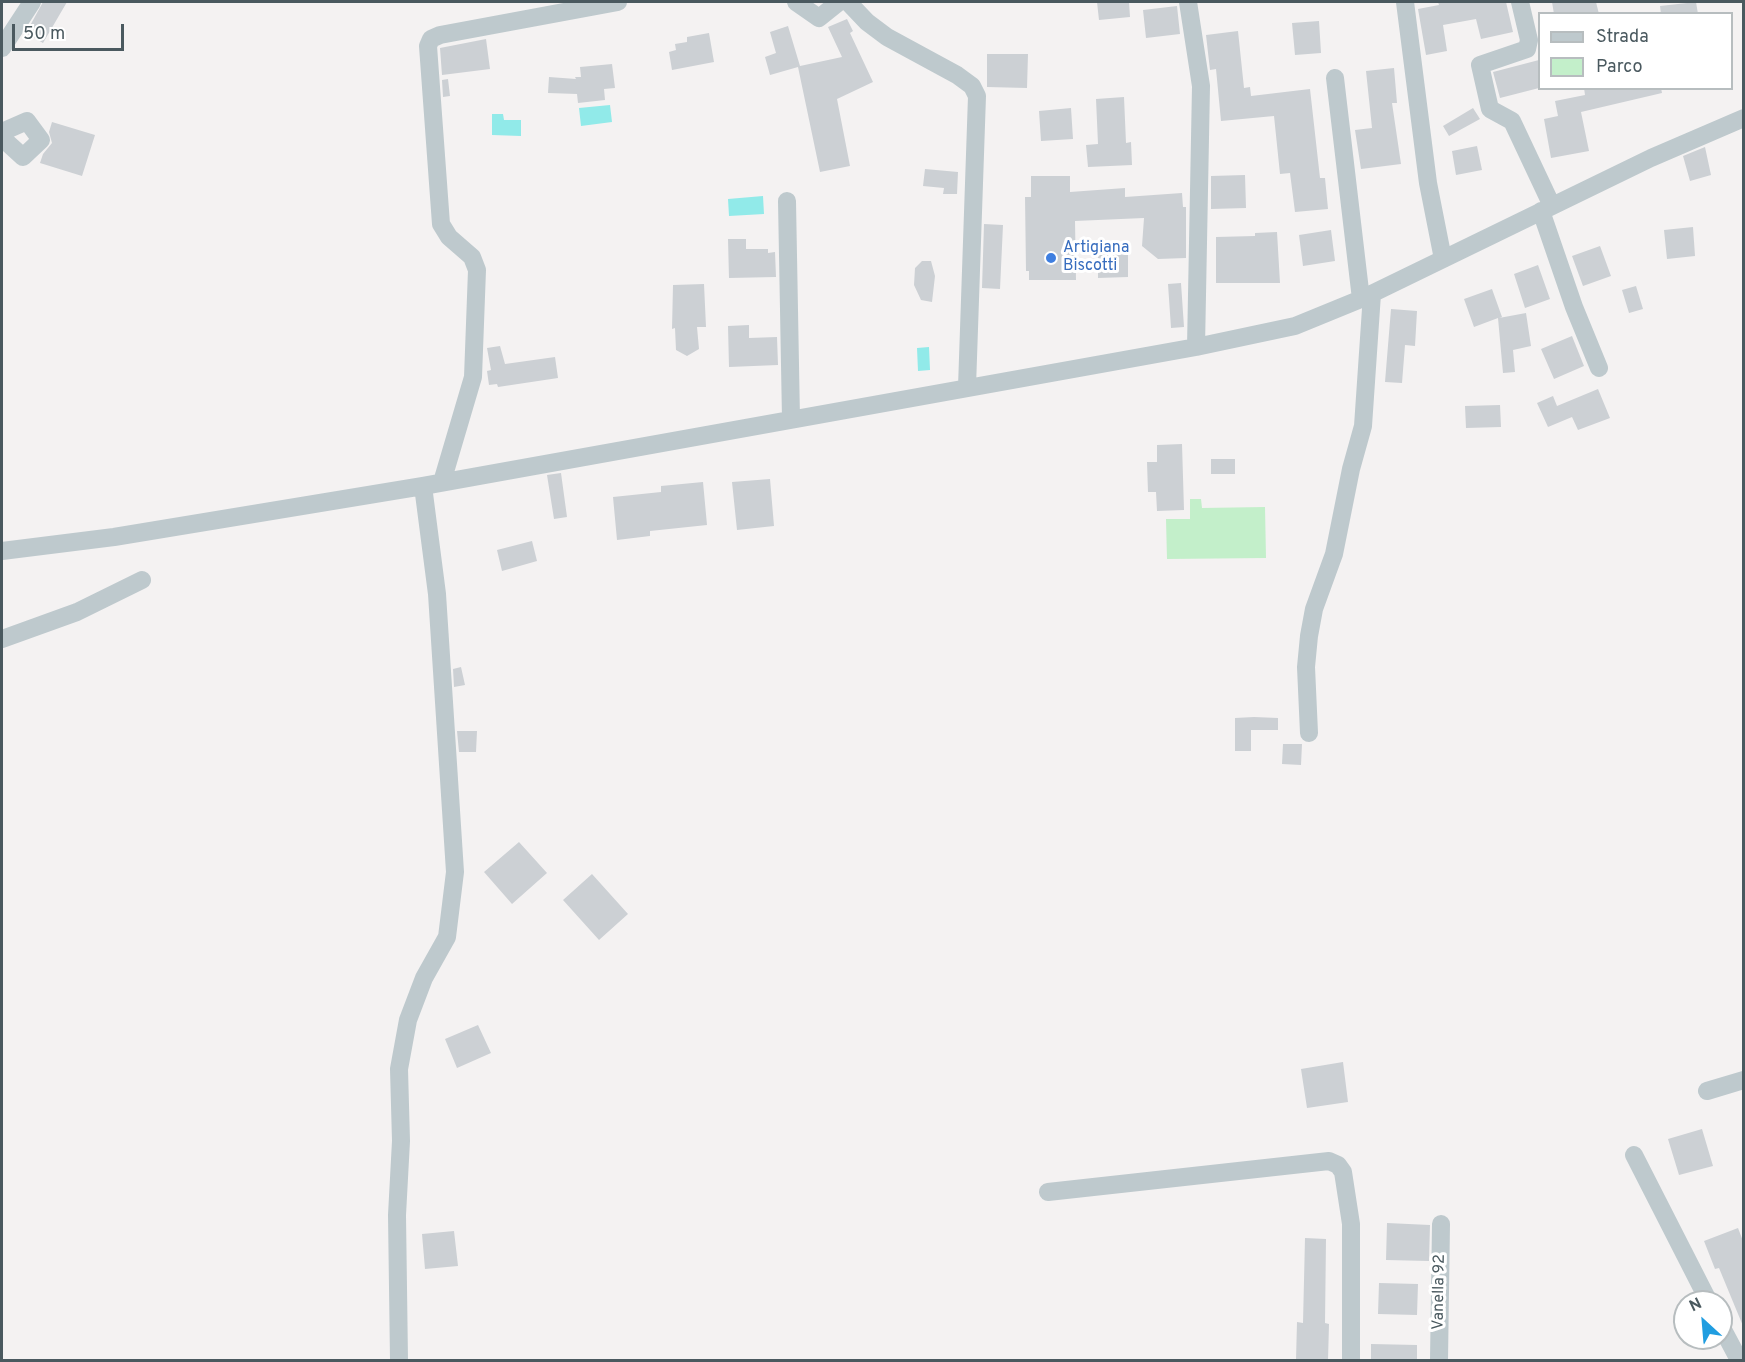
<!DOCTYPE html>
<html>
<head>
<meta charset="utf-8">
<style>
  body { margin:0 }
  #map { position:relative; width:1745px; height:1362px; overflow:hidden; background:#f4f2f2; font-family:Overpass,sans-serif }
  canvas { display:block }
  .frame { position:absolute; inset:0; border:3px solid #4a595f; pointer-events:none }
  .legend { position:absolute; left:1538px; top:12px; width:195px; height:78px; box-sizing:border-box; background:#fff; border:2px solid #b7bdbf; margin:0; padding:8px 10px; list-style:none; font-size:18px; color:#4a595f }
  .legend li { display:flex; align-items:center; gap:12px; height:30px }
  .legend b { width:30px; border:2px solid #b7bdbf }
  .north { position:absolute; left:1673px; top:1290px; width:60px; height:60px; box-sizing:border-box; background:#fff; border:2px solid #b7bdbf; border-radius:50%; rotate:334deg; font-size:16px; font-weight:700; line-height:24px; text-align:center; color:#4a595f }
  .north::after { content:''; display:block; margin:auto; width:21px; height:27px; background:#209de0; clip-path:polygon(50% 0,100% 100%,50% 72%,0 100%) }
  .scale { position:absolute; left:12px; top:24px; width:112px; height:27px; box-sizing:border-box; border:3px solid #4a595f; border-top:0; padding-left:8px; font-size:18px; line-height:21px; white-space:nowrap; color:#4a595f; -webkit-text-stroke:4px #fff; paint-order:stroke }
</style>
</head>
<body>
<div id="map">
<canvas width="1745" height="1362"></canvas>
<div class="frame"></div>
<ul class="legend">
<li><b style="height:8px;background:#bec9cd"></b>Strada</li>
<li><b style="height:16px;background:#c3efca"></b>Parco</li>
</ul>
<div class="north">N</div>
<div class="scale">50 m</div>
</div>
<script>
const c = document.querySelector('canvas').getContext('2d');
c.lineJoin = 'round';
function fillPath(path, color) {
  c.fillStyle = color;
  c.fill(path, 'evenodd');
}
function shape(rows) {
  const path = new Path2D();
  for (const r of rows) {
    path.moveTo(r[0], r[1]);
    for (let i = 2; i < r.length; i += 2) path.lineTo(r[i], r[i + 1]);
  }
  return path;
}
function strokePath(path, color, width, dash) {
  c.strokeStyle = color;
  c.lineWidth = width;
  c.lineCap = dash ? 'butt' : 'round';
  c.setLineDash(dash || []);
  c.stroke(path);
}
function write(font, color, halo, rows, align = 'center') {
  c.font = font + ' Overpass,sans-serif';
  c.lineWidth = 6;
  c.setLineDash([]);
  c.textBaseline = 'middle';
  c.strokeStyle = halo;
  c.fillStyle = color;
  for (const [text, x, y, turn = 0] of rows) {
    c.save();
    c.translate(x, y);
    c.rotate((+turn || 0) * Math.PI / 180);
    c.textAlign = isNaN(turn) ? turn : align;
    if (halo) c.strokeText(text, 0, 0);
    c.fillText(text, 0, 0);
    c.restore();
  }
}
const green = shape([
  [1190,499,1201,499,1202,508,1265,507,1266,558,1167,559,1166,519,1190,519]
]);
const water = shape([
  [610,105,612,122,581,126,579,108],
  [492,114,503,114,504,120,521,120,521,136,492,135],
  [763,196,764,214,729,216,728,199],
  [929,347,930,370,918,371,917,348]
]);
const building = shape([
  [43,2,67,2,43,43,26,33],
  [1097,2,1129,2,1130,17,1099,20],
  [1438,2,1506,2,1513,32,1481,39,1476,19,1443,25,1447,51,1426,55,1418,9,1439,5],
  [1552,2,1596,2,1599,14,1554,14],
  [1696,2,1698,14,1661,14,1660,6],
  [1177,6,1180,34,1146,38,1143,10],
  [847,19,853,31,850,33,873,82,837,99,850,166,820,172,798,67,770,75,765,57,776,53,770,32,788,26,800,66,842,57,828,27],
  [1319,21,1321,53,1295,55,1292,23],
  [1238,31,1244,88,1250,87,1251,96,1310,89,1320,178,1325,178,1328,209,1295,212,1290,173,1280,174,1274,116,1221,121,1216,69,1210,70,1206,35],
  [709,33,714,62,672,70,669,52,676,50,675,44,687,42,687,37],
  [486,39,490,69,442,75,440,48],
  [987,54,1028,54,1027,88,987,87],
  [1539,60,1539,88,1500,98,1493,72],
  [612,64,615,88,604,89,605,100,578,103,577,94,548,93,549,77,576,79,575,77,581,77,580,67],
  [1394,68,1397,103,1392,103,1401,164,1361,169,1355,130,1372,128,1366,71],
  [448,79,450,96,443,97,442,80],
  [1584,88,1661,88,1662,93,1581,112,1589,151,1551,158,1544,119,1558,116,1555,101,1585,95],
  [1124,97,1126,143,1131,142,1132,165,1088,167,1086,145,1098,144,1096,99],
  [1071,108,1073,139,1041,141,1039,111],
  [1473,108,1480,119,1449,136,1443,126],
  [52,122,95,135,82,176,40,163,43,154,52,143,49,132],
  [1477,146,1482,170,1456,175,1452,151],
  [1705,147,1711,175,1690,181,1683,156],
  [925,169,958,172,957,194,943,194,944,188,923,186],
  [1245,175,1246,208,1211,209,1211,176],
  [1031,176,1070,176,1070,192,1125,188,1125,197,1182,193,1183,207,1186,207,1186,258,1158,259,1142,246,1144,218,1075,221,1076,280,1029,280,1029,271,1026,271,1025,197,1031,197],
  [984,224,1003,225,1000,289,982,288],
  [1693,227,1695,256,1667,259,1664,230],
  [1331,230,1335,261,1303,266,1299,235],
  [1277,232,1280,283,1216,283,1216,237,1255,236,1255,233],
  [728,239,746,239,746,249,768,249,768,253,775,252,776,277,729,278],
  [1128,244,1128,277,1098,278,1098,245],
  [1600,246,1611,276,1583,286,1572,256],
  [922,261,931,261,935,276,932,302,921,300,914,285,915,268],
  [1538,265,1550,299,1525,308,1514,274],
  [1181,283,1184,327,1171,328,1168,284],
  [704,284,706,327,697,327,699,349,687,356,676,350,675,328,672,329,673,285],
  [1636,286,1643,309,1629,313,1622,290],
  [1492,289,1502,317,1499,318,1526,313,1531,346,1513,350,1515,372,1503,373,1498,318,1474,327,1464,299],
  [1391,309,1417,311,1415,346,1405,345,1402,383,1385,382],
  [749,325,749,338,777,337,778,365,729,367,728,326],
  [1572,336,1584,366,1554,379,1541,349],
  [500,346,505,364,555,357,558,378,498,387,497,384,489,385,487,371,491,370,487,348],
  [1598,389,1610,418,1578,430,1572,417,1548,427,1537,403,1553,396,1557,406],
  [1500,405,1501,427,1466,428,1465,406],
  [1182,444,1184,510,1157,511,1156,492,1148,492,1147,462,1157,462,1157,445],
  [1211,459,1235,459,1235,474,1211,474],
  [561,473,567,517,554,519,547,475],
  [770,479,774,526,737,530,732,482],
  [703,482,707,525,650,531,650,536,617,540,613,497,661,492,661,486],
  [532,541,537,561,502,571,497,550],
  [461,667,465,685,454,687,453,669],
  [1254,717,1278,718,1278,730,1251,730,1251,751,1235,751,1235,718],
  [457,731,477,731,476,752,459,752],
  [1283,744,1302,744,1301,765,1282,764],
  [519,842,547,873,512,904,484,872],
  [592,874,628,914,599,940,563,900],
  [478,1025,491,1053,457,1068,445,1039],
  [1343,1062,1348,1102,1307,1108,1301,1069],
  [1702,1129,1713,1166,1679,1175,1668,1139],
  [1387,1223,1430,1225,1429,1261,1386,1260],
  [1738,1228,1743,1241,1743,1326,1719,1268,1715,1269,1704,1241],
  [454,1231,458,1266,425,1269,422,1234],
  [1305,1238,1326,1239,1325,1323,1329,1324,1328,1360,1296,1360,1297,1322,1303,1323],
  [1379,1283,1418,1284,1417,1315,1378,1314],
  [1371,1344,1417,1345,1417,1360,1371,1360]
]);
const minor = shape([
  [796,2,819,18,839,2],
  [848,2,867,22,887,37,957,75,972,86,977,96,967,387],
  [1188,2,1201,86,1196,347],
  [1405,2,1428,183,1443,259],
  [1520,2,1529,40,1527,49,1480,65,1490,109,1512,121,1552,206],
  [2,48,32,2],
  [1335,78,1361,299],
  [2,132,27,121,41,140,23,157,2,138],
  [787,201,791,419],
  [1541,211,1574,307,1599,368],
  [442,482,473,377,477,270,472,257,449,237,441,224,428,46,431,39,440,35,618,2],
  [2,551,114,537,423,486,1196,347,1295,326,1361,299,1651,158,1744,118],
  [2,639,77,612,142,580],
  [1309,733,1306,667,1309,636,1314,609,1334,554,1351,469,1363,426,1372,294],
  [1707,1091,1744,1080],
  [1634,1155,1709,1302],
  [1048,1192,1329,1161,1338,1165,1343,1172,1351,1224,1351,1360],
  [1721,1326,1739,1360],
  [399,1360,397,1215,401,1141,399,1069,408,1020,424,978,447,937,455,872,437,594,423,486],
  [1439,1360,1441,1224]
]);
const markers = [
  [1051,258,6,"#3f7fe0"]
];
const shopNames = [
  ["Artigiana",1063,249],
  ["Biscotti",1063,267]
];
const streetNames = [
  ["Vanella 92",1440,1292,-89]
];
fillPath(green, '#c3efca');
fillPath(water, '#91eae9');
fillPath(building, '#ccd0d4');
strokePath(minor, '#bec9cd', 18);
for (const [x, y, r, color] of markers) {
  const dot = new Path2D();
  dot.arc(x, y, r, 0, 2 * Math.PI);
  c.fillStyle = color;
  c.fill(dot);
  strokePath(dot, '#fff', 2);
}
write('16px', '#366cbe', '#fff', shopNames, 'left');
write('16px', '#4a595f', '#fff', streetNames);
</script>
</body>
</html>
